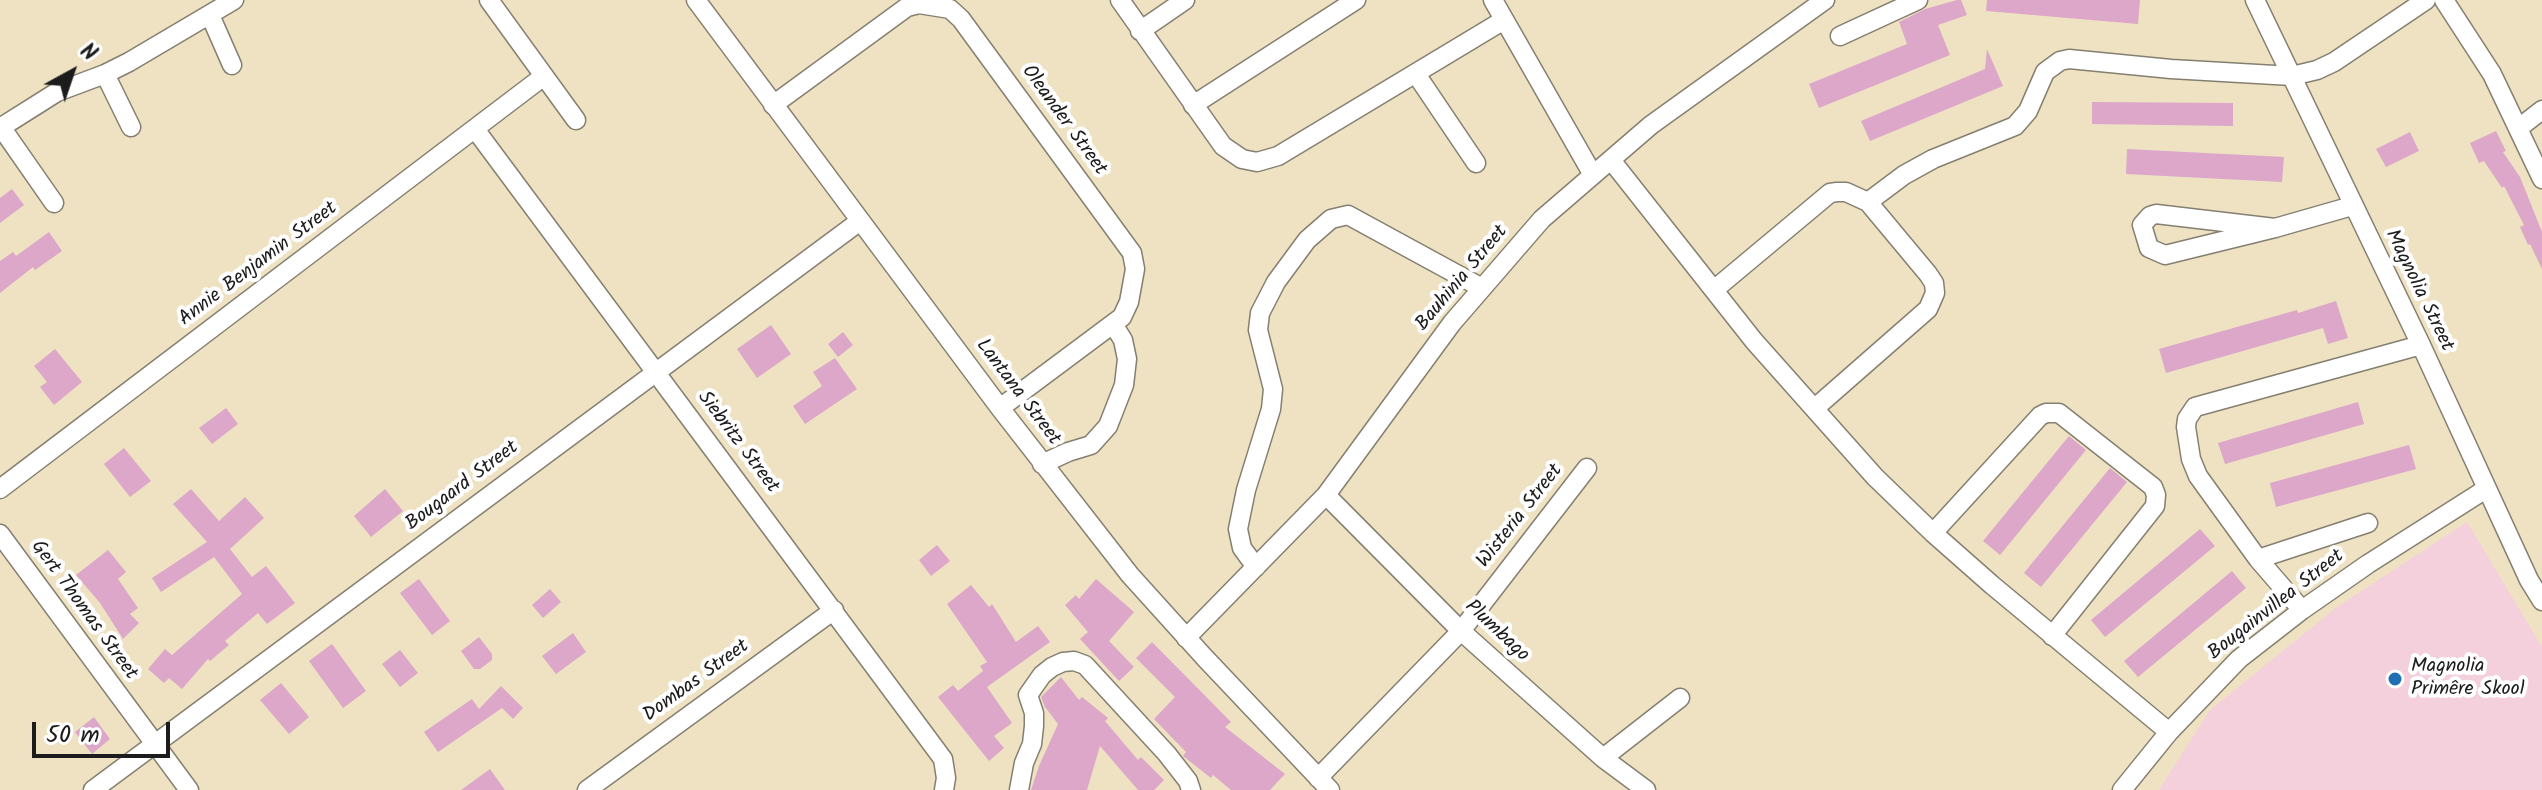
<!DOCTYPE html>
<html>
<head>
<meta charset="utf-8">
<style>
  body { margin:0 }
  #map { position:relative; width:2542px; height:790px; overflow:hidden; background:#eee2c3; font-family:Kalam,sans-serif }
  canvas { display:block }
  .north { position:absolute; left:32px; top:32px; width:80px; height:80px; -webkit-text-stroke:6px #fff; paint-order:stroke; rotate:40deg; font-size:22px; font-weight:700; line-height:32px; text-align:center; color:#1c1c1c }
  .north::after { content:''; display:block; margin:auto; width:28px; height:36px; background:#1c1c1c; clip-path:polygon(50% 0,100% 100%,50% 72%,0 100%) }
  .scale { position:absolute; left:32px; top:722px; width:138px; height:36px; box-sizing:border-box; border:4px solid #1c1c1c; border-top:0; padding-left:10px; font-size:24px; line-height:28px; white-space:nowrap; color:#1c1c1c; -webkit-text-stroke:6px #fff; paint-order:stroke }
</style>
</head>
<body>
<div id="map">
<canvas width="2542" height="790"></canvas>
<div class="north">N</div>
<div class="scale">50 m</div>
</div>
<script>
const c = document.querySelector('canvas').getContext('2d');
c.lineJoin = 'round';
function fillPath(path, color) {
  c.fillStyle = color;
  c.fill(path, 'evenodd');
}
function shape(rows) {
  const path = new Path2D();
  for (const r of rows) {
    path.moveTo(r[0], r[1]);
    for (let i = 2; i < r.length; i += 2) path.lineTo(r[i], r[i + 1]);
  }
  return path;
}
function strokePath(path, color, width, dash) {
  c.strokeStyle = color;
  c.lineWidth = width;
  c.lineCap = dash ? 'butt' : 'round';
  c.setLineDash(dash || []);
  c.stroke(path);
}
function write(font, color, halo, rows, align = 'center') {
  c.font = font + ' Kalam,sans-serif';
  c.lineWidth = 8;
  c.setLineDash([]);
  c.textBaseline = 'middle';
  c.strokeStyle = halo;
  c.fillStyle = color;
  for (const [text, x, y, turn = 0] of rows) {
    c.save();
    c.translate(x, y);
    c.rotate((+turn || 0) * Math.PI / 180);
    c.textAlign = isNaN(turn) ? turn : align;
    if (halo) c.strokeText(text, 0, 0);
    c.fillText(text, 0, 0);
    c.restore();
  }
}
const built = shape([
  [2467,522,2542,647,2542,790,2159,790,2210,710,2337,607]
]);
const building = shape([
  [1957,0,1961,0,1967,15,1938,25,1950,55,1819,108,1809,84,1907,44,1899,22,1925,9],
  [1987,0,2140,0,2138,24,1986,11],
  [1987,49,2003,86,1870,141,1861,121,1985,69],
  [2092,102,2233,103,2233,126,2092,124],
  [2496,131,2506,151,2503,152,2520,177,2542,232,2542,269,2530,244,2528,245,2520,227,2524,225,2504,186,2502,188,2484,161,2479,163,2470,143],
  [2410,132,2419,151,2386,167,2376,149],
  [2127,149,2284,157,2282,182,2126,174],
  [12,189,24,205,0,223,0,198],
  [49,232,62,251,35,270,33,267,0,293,0,261,13,252,16,256],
  [2336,301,2348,338,2328,344,2323,328,2166,373,2159,349,2297,310,2298,313],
  [771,325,791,354,757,378,737,349],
  [843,332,853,345,838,357,828,344],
  [55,349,82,382,54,405,40,387,47,382,34,366],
  [835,358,857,389,805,424,793,406,822,386,813,372],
  [2358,402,2364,424,2225,464,2218,443],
  [226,408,238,424,212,444,199,428],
  [2069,436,2086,450,2000,555,1983,541],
  [2409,445,2416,469,2276,507,2270,483],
  [124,448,151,481,130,497,104,464],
  [2110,468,2127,482,2041,587,2024,573],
  [191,489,219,521,245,497,264,518,230,549,252,577,266,566,295,603,267,624,258,613,225,641,229,645,210,661,208,659,182,689,169,678,164,683,148,669,165,649,172,655,242,594,214,557,161,592,152,578,207,542,173,504],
  [385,489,403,511,371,537,354,516],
  [2200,529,2215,546,2105,637,2091,620],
  [937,545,950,561,931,576,919,560],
  [108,550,126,572,118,579,138,608,130,614,139,623,123,639,100,603,76,575],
  [2232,571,2246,588,2138,677,2124,661],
  [419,579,450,621,432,635,400,593],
  [1096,579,1134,612,1109,641,1134,667,1119,681,1080,639,1088,632,1065,605,1076,595,1079,599],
  [971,585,989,607,992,604,1016,642,1038,626,1050,642,987,687,1012,723,994,736,1004,748,989,761,938,697,953,685,958,691,983,671,980,666,987,662,947,604],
  [550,589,561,602,543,618,532,605],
  [573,633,586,652,556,674,542,656],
  [479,637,492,654,492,660,480,669,474,669,461,651],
  [1152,642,1231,722,1225,727,1285,774,1270,790,1231,790,1213,775,1211,778,1183,756,1186,752,1154,719,1175,697,1136,658],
  [332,644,366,691,343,708,309,661],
  [400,650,418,673,400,687,382,664],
  [1061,677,1079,700,1082,697,1108,718,1105,721,1138,760,1141,757,1164,780,1154,790,1138,790,1100,746,1087,790,1031,790,1039,766,1058,724,1045,707,1041,697],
  [281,683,309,717,289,734,260,700],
  [501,686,523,708,513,719,502,708,438,752,424,732,472,699,479,709],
  [94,717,110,739,92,754,75,732],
  [490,769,505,790,461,790]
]);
const minor = shape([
  [489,0,576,120],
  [696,0,1000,408,1130,575,1205,658,1330,790],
  [1120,0,1223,146,1242,159,1257,162,1278,156,1504,20],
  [1493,0,1593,175],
  [2255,0,2421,345,2529,580,2542,601],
  [2444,0,2492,74,2542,179],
  [210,15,232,65],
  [1140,31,1185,0],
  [1840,36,1918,0],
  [105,74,131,127],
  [1416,74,1476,163],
  [773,105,907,7,919,4,950,9,961,19,1132,253,1135,269,1129,302,1122,317,1000,408],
  [1193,105,1356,0],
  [1,127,54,203],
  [2520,127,2542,110],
  [0,128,57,92,105,74,129,62,234,0],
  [475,129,943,759,946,778,944,790],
  [1611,160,1754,341,1875,477,1933,533,1992,585,2169,732],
  [1868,202,1904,175,1933,159,2015,126,2028,111,2045,72,2060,61,2069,59,2171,69,2292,76,2317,70,2334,62,2426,0],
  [2275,228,2165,255,2149,248,2142,225,2150,216,2156,214,2275,228,2352,206],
  [1715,289,1830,193,1837,192,1846,192,1868,202,1928,274,1934,283,1935,293,1928,309,1815,408],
  [1042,464,1068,452,1091,445,1108,426,1124,385,1127,359,1123,340,1113,324],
  [0,489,544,76],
  [1326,495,1461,631,1603,758,1646,790],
  [1933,533,2040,416,2046,413,2059,413,2153,487,2156,495,2155,506,2052,636],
  [0,534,189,790],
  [2258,559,2368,523],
  [1256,567,1242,548,1238,529,1246,490,1271,409,1273,389,1258,330,1260,313,1276,282,1307,240,1331,219,1348,215,1482,288],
  [2302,610,2258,559,2198,476,2191,459,2186,427,2187,419,2195,407,2421,345],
  [1186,638,1326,495,1452,323,1542,219,1651,125,1825,0],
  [1603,758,1680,698],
  [1318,778,1461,631,1587,468],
  [93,790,860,221],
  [587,790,834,610],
  [1019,790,1024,763,1032,744,1034,726,1034,713,1028,695,1042,675,1052,667,1063,662,1074,661,1085,665,1167,754,1188,781,1191,790],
  [2122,790,2169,732,2239,659,2302,610,2368,564,2486,489]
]);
const markers = [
  [2395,679,8,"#1f6fb2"]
];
const streetNames = [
  ["Oleander Street",1063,121,54],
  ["Annie Benjamin Street",259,265,-37],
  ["Bauhinia Street",1463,279,-50],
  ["Magnolia Street",2418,291,64],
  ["Lantana Street",1017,393,53],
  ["Siebritz Street",737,443,53],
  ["Bougaard Street",463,487,-37],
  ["Wisteria Street",1521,517,-52],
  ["Bougainvillea Street",2277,606,-38],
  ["Gert Thomas Street",83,611,54],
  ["Plumbago",1496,632,43],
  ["Dombas Street",697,682,-36]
];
const poiNames = [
  ["Magnolia",2411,668],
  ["Primêre Skool",2411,691]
];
fillPath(built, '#f4cfdc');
fillPath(building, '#dca7c9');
strokePath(minor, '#857f70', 21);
strokePath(minor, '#fff', 18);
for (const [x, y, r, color] of markers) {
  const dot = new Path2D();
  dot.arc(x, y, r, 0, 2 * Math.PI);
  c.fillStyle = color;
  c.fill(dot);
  strokePath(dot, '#fff', 3);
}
write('20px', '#1c1c1c', '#fff', streetNames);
write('20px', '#1c1c1c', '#fff', poiNames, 'left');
</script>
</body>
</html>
